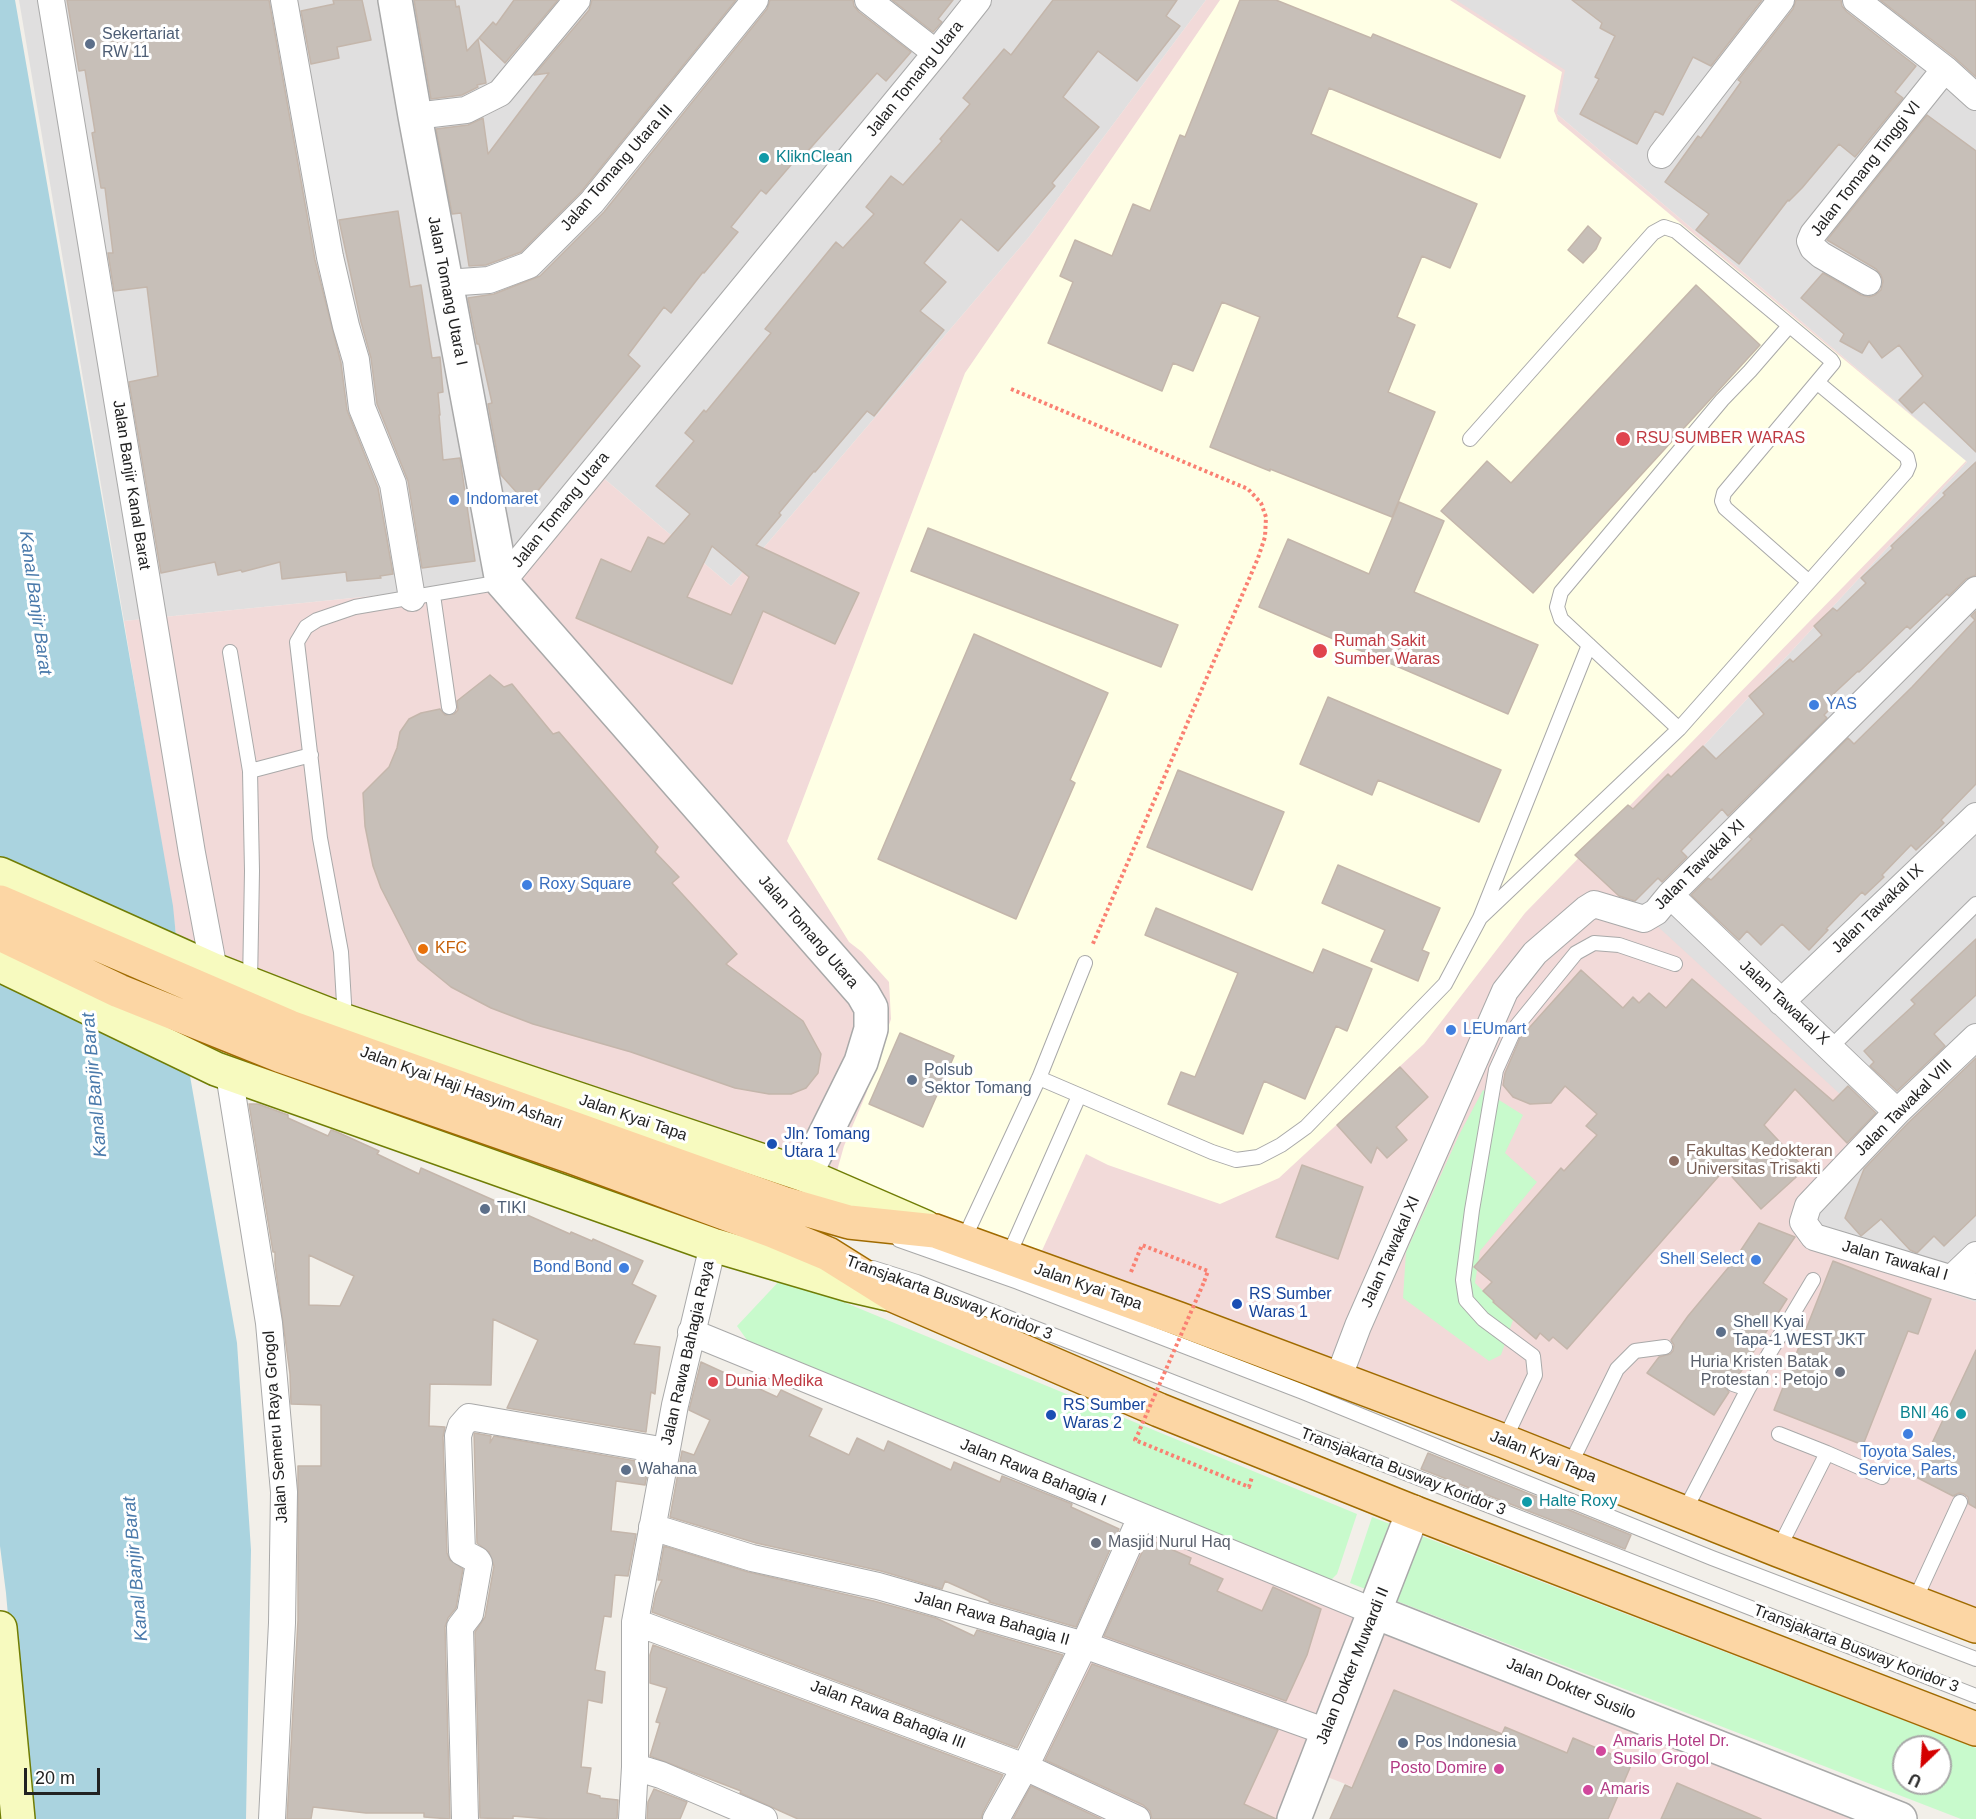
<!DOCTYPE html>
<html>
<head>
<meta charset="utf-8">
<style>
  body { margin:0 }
  #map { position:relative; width:1976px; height:1819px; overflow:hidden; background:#f2efe9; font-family:Helvetica,sans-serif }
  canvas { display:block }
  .north { position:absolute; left:1892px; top:1735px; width:60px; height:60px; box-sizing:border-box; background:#fff; border:2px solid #a7a7a7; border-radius:50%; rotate:205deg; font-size:16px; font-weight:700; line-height:24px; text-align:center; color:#222 }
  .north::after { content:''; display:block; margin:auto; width:21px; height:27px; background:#d40000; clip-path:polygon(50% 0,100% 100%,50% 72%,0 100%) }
  .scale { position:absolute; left:24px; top:1768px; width:76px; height:27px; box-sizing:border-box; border:3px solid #222; border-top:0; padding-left:8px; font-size:18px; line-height:21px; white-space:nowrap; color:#222; -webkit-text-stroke:4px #fff; paint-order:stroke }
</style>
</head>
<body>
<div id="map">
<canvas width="1976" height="1819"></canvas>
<div class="north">U</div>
<div class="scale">20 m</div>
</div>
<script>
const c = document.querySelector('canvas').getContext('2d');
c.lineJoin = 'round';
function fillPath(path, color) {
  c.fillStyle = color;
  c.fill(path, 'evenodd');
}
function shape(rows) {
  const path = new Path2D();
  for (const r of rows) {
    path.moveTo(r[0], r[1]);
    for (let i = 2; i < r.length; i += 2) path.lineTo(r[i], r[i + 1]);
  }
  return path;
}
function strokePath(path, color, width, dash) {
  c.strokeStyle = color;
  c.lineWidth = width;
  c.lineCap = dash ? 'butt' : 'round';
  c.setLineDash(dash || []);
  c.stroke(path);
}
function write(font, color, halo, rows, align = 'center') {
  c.font = font + ' Helvetica,sans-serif';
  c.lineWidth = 6;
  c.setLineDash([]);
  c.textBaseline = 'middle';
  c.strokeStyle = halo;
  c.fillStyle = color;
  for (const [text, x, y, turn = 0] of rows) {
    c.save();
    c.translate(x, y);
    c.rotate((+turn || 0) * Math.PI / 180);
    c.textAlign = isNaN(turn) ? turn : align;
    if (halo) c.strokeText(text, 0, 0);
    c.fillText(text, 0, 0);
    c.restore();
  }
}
const residential = shape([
  [19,0,1206,0,1029,237,731,586,594,470,502,583,124,621],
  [1456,0,1976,0,1976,1302,1800,1242,1592,866,1967,462,1557,114]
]);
const commercial = shape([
  [1206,0,1456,0,1565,70,1557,114,1967,462,1592,866,1866,1118,1800,1242,1976,1302,1976,1613,264,980,176,933,124,621,502,583,594,470,731,586,1029,237],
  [1141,1517,1385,1616,1886,1819,1435,1819,1312,1771,1294,1819,993,1819]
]);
const education = shape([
  [1220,0,1450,0,1562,72,1554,111,1558,121,1966,461,1525,913,1424,1044,1279,1178,1220,1204,1108,1165,1086,1154,1035,1266,833,1185,844,1146,866,1094,891,1019,889,982,862,952,849,942,787,841,965,373]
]);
const park = shape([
  [1483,1090,1523,1115,1505,1153,1537,1182,1480,1251,1475,1283,1513,1320,1501,1355,1489,1361,1403,1298,1406,1252,1459,1135],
  [783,1277,1357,1514,1337,1574,1321,1590,752,1347,737,1326],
  [1372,1517,1976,1748,1976,1819,1961,1819,1350,1583],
  [1904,1747,1940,1747,1940,1783,1904,1783]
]);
const water = shape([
  [0,0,15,0,173,906,190,1076,237,1343,251,1550,246,1819,26,1819,6,1593,0,1546]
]);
const building = shape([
  [67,0,269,0,315,260,341,363,347,410,378,488,393,574,380,576,381,578,347,581,346,572,282,579,280,562,242,572,241,570,218,575,215,562,161,573,129,382,158,376,147,287,114,291,108,253,113,253,105,188,101,188,92,133,95,132,85,70,79,71,67,0],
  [333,0,362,0,371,40,337,47,339,58,311,64,301,11,334,4,333,0],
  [414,0,455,0,456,7,459,6,467,51,478,39,486,83,477,85,478,87,462,95,431,99,414,0],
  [514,0,558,0,505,63,479,38,493,22,496,25,514,0],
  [592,0,736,0,581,192,521,252,486,265,469,266,461,213,452,214,436,129,468,125,483,118,488,154,549,73,534,75,589,10,592,0],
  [770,0,853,0,854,6,859,12,911,52,886,81,877,73,806,153,803,151,766,194,761,190,731,227,738,232,704,273,703,272,671,313,664,307,628,355,640,366,527,504,501,475,488,404,492,403,479,344,477,344,468,298,494,294,540,276,604,212,767,9,770,0],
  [892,0,953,0,938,19,942,22,933,32,892,0],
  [1053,0,1177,0,1166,16,1180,26,1137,81,1098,51,1063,97,1099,127,1052,183,1055,186,998,251,961,219,924,263,946,282,920,311,944,330,874,416,867,411,815,472,814,471,779,513,781,515,756,545,859,593,835,644,763,611,732,684,576,618,601,559,631,572,648,537,664,544,690,514,656,486,694,441,685,433,704,410,706,412,771,333,765,329,836,242,843,248,874,214,866,207,891,176,903,185,942,141,940,139,970,104,963,98,1004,49,1011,55,1053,0],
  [712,546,749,577,731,615,687,597,712,546],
  [1240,0,1276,0,1371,38,1373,34,1525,96,1500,158,1329,88,1311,134,1477,204,1450,268,1422,256,1397,317,1415,325,1388,392,1435,412,1392,517,1270,469,1270,471,1210,447,1260,317,1222,302,1193,371,1173,363,1162,391,1048,343,1073,282,1060,276,1075,240,1112,256,1133,204,1150,211,1180,135,1185,137,1240,0],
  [1572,0,1762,0,1711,66,1693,57,1663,115,1655,111,1637,144,1580,114,1599,79,1595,77,1615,36,1600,28,1602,23,1572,0],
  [1796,0,1841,0,1842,6,1847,12,1916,66,1895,92,1903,98,1855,157,1839,144,1802,188,1789,201,1788,200,1739,264,1696,230,1709,214,1665,182,1698,136,1701,138,1741,82,1738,80,1793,9,1796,0],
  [1880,0,1976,0,1976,77,1954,57,1880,0],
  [1927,115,1976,151,1976,452,1924,402,1912,413,1899,400,1923,376,1899,345,1882,358,1869,341,1862,353,1840,341,1844,334,1801,298,1823,273,1861,295,1869,297,1875,295,1881,290,1883,281,1881,275,1876,269,1827,240,1927,115],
  [398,211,410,287,421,285,432,358,440,357,443,392,438,393,440,415,439,415,443,460,460,458,475,561,422,568,408,481,377,404,371,358,361,322,339,220,398,211],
  [1588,226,1601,238,1596,249,1583,263,1568,250,1588,226],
  [1696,285,1760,345,1533,593,1441,511,1487,461,1511,483,1696,285],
  [1976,462,1976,575,1966,579,1949,596,1947,594,1910,629,1907,626,1859,672,1858,671,1828,699,1834,705,1824,715,1827,718,1728,816,1722,809,1681,851,1687,857,1662,882,1658,878,1635,901,1619,896,1575,855,1628,805,1633,809,1668,774,1671,777,1703,746,1716,759,1764,714,1749,696,1790,659,1793,662,1822,635,1814,626,1833,608,1837,611,1866,583,1861,578,1893,548,1891,546,1945,495,1943,493,1976,462],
  [1399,502,1444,521,1414,592,1538,645,1508,714,1259,607,1288,539,1369,574,1399,502],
  [928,528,1178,625,1161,667,911,571,928,528],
  [1976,611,1976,784,1941,820,1944,823,1916,850,1911,845,1882,875,1884,877,1865,895,1862,892,1826,929,1828,930,1809,950,1782,924,1761,945,1747,931,1739,940,1691,895,1708,878,1711,880,1752,839,1749,837,1848,738,1854,744,1912,687,1975,620,1971,616,1976,611],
  [974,634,1108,693,1070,780,1075,783,1016,919,878,859,974,634],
  [490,675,504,687,512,684,553,734,559,732,658,847,655,852,679,877,672,883,737,954,726,964,803,1021,821,1054,818,1073,806,1088,791,1094,769,1094,735,1088,631,1052,533,1024,491,1008,451,987,418,960,381,888,373,866,365,826,363,793,389,767,397,748,400,732,409,719,421,713,440,709,445,715,454,714,458,710,457,701,490,675],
  [1328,697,1501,770,1479,822,1378,780,1372,795,1300,764,1328,697],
  [1178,770,1284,812,1252,890,1147,847,1178,770],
  [1338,865,1440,908,1422,950,1429,953,1418,981,1371,961,1385,930,1322,903,1338,865],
  [1156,908,1313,973,1323,949,1372,969,1347,1031,1336,1026,1305,1099,1264,1081,1243,1134,1168,1104,1181,1072,1195,1077,1238,973,1145,935,1156,908],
  [1976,939,1976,995,1934,1034,1945,1046,1897,1091,1870,1066,1874,1062,1864,1051,1915,1004,1911,1000,1976,939],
  [1581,970,1623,1008,1633,997,1639,1003,1649,993,1666,1008,1692,979,1833,1101,1848,1086,1876,1113,1847,1143,1795,1089,1764,1125,1805,1169,1761,1209,1725,1169,1567,1349,1553,1337,1549,1341,1540,1333,1536,1339,1493,1302,1494,1301,1483,1291,1492,1282,1474,1267,1561,1168,1564,1171,1597,1135,1586,1126,1597,1114,1565,1086,1551,1103,1530,1104,1513,1097,1503,1085,1505,1073,1520,1038,1581,970],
  [900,1033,954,1056,923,1127,869,1104,900,1033],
  [1976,1058,1976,1215,1944,1246,1934,1236,1917,1253,1910,1250,1881,1219,1861,1236,1845,1218,1864,1169,1908,1123,1976,1058],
  [1400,1067,1428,1097,1396,1127,1407,1140,1387,1158,1377,1147,1371,1163,1337,1125,1400,1067],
  [249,1104,258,1104,288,1115,288,1118,328,1136,331,1130,337,1132,379,1151,377,1154,419,1174,421,1168,570,1234,571,1232,592,1241,593,1239,643,1261,632,1284,656,1296,634,1344,660,1347,655,1394,651,1392,646,1432,507,1408,538,1340,493,1319,491,1385,430,1384,429,1426,445,1427,443,1437,447,1553,450,1560,463,1569,456,1608,448,1618,445,1627,450,1819,424,1817,424,1813,366,1813,313,1807,311,1819,287,1819,298,1620,298,1466,321,1466,321,1405,291,1404,290,1374,275,1264,275,1252,273,1252,249,1104],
  [309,1255,354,1276,340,1306,309,1305,309,1255],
  [1302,1165,1363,1187,1338,1259,1276,1237,1302,1165],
  [1759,1223,1795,1237,1763,1283,1787,1299,1738,1376,1731,1375,1725,1381,1724,1386,1729,1392,1714,1415,1647,1373,1659,1357,1670,1354,1673,1351,1674,1345,1671,1340,1688,1316,1733,1262,1759,1223],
  [1833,1261,1931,1299,1918,1334,1908,1331,1863,1445,1774,1410,1833,1261],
  [1976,1350,1976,1508,1969,1504,1968,1497,1964,1494,1959,1493,1953,1496,1916,1477,1976,1350],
  [701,1362,777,1397,781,1390,822,1409,809,1436,849,1455,857,1438,884,1451,888,1441,951,1470,954,1462,1000,1482,1002,1476,1072,1504,1071,1507,1119,1529,1076,1627,989,1602,990,1601,945,1581,942,1589,881,1571,756,1543,670,1517,682,1451,694,1455,710,1420,689,1410,701,1362],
  [474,1433,491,1436,490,1443,494,1436,647,1463,646,1470,649,1464,645,1485,616,1481,611,1531,636,1534,628,1576,615,1575,611,1617,604,1616,595,1670,605,1672,602,1703,588,1700,581,1767,591,1768,587,1793,600,1796,600,1798,618,1800,617,1819,549,1819,513,1816,513,1819,480,1818,475,1632,485,1617,494,1566,489,1552,477,1543,474,1433],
  [1428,1453,1631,1535,1625,1549,1421,1469,1428,1453],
  [1148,1539,1191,1558,1189,1564,1223,1579,1217,1591,1262,1611,1273,1587,1321,1609,1307,1655,1286,1701,1104,1636,1148,1539],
  [664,1546,748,1572,874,1601,936,1618,974,1636,977,1630,1063,1655,1017,1748,652,1612,656,1593,662,1580,658,1580,664,1546],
  [653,1645,1003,1775,983,1812,981,1819,798,1819,740,1793,741,1791,650,1756,660,1723,656,1722,667,1688,650,1683,650,1655,653,1645],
  [1092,1664,1278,1730,1244,1804,1276,1819,1152,1819,1150,1811,1143,1805,1045,1760,1092,1664],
  [1394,1690,1502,1734,1505,1727,1567,1753,1573,1738,1632,1763,1608,1819,1330,1819,1345,1785,1352,1788,1394,1690],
  [1677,1783,1761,1819,1661,1819,1677,1783],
  [1031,1786,1101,1819,1013,1819,1031,1786],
  [654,1789,687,1802,680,1819,647,1819,648,1802,654,1789]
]);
const path = shape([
  [1011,389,1248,489,1261,503,1266,517,1265,537,1258,558,1092,946],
  [1131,1272,1142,1245,1208,1271,1204,1282],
  [1139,1432,1135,1440,1249,1487,1252,1477]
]);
const service = shape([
  [1470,439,1653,233,1664,227,1676,231,1831,360,1833,363,1724,493,1722,501,1725,508,1809,582,1679,729,1480,918],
  [1809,582,1906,472,1909,465,1907,457,1818,383],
  [433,595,449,707],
  [230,652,250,771,252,871,250,984],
  [1679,729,1561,619,1557,607,1561,592,1722,400,1750,371,1789,326],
  [250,771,311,755],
  [345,1020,341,952,320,838,297,642,306,627,317,620,355,607,502,582],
  [1831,1047,1976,904],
  [1039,1078,1212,1152,1236,1160,1258,1157,1281,1145,1306,1127,1445,984,1480,918,1589,645],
  [899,1240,1018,1282,1303,1392,1712,1558,1976,1659],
  [963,1241,1039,1078,1085,963],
  [1007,1259,1079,1096],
  [873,1268,917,1282,1976,1696],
  [1748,1389,1813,1280],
  [1779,1434,1827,1453],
  [1504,1441,1535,1375,1533,1356,1483,1319,1466,1300,1463,1280,1472,1210,1496,1070,1515,1028,1576,953,1594,943,1619,945,1675,964],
  [1569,1467,1617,1369,1635,1351,1665,1347],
  [1684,1512,1748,1389,1733,1384],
  [1778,1550,1827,1453,1882,1477],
  [1914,1602,1960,1502]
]);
const minor = shape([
  [51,0,192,853,214,970],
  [284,0,330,257,346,326,356,360,362,408,393,484,412,598],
  [868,0,936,53],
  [1856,0,1945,69,1976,97],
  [415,116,466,110,500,93,577,0],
  [1661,155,1781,0],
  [1868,282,1821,255,1813,248,1810,241,1813,234,1945,69],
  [446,283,489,280,529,265,592,202,755,0],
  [502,582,936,53,978,0],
  [1670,895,1897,1112],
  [1781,1002,1976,816],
  [1976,1037,1897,1112,1808,1206,1803,1222,1814,1237,1976,1286],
  [229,1074,269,1323,284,1492,282,1623,272,1819],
  [1952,1278,1976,1255],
  [691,1332,1375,1612],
  [1338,1379,1358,1326,1505,991,1535,953,1586,909,1594,904,1644,919,1656,912,1670,895,1976,590],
  [652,1527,752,1558,878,1586,1084,1645,1327,1732],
  [635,1622,1025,1767,1137,1819],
  [635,1767,661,1775,764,1819],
  [465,1819,460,1627,470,1614,479,1563,477,1560,462,1552,458,1436,461,1426,469,1417,666,1451],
  [632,1819,635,1767,635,1622,675,1405,713,1245],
  [996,1819,1025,1767,1084,1645,1141,1517]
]);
const tertiary = shape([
  [395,0,415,116,502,582,863,994,871,1008,871,1029,861,1062,805,1175],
  [1375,1612,1900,1819],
  [1294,1819,1413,1512]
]);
const secondary = shape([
  [0,874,214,970,345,1021,805,1175,925,1227],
  [0,965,216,1069,713,1245,849,1285,888,1294],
  [0,1628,18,1819]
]);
const primary = shape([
  [0,902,290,1027,783,1203,849,1222,935,1231,1179,1319,1504,1441,1778,1550,1976,1626],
  [0,934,119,991,281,1056,572,1157,773,1231,828,1254,895,1296,1159,1410,1413,1512,1976,1729]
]);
const pathBridge = shape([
  [1140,1429,1204,1282]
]);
const markers = [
  [90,44,6,"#5c6f8a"],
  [764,158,6,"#0f9aa8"],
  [1623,439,8,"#e0444e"],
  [454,500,6,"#3f7fe0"],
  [1320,651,8,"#e0444e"],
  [1814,705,6,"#3f7fe0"],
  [527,885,6,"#3f7fe0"],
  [423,949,6,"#e8710a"],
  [1451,1030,6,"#3f7fe0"],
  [912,1080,6,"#5c6f8a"],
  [772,1144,6,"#1a4fb4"],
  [1674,1161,6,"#8d6e63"],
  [485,1209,6,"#5c6f8a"],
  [1756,1260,6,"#3f7fe0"],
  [624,1268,6,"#3f7fe0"],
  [1237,1304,6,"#1a4fb4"],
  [1721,1332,6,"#5c6f8a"],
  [1840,1372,6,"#6b7280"],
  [713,1382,6,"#e0444e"],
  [1961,1414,6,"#0f9aa8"],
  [1051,1415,6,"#1a4fb4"],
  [1908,1434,6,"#3f7fe0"],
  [626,1470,6,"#5c6f8a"],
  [1527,1502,6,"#0f9aa8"],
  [1096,1543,6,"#6b7280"],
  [1403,1743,6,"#5c6f8a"],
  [1601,1751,6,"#d1479c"],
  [1499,1769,6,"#d1479c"],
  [1588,1790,6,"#d1479c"]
];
const serviceNames = [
  ["Sekertariat",102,35],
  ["RW 11",102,53],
  ["Polsub",924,1071],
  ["Sektor Tomang",924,1089],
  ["TIKI",497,1209],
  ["Shell Kyai",1733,1323],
  ["Tapa-1 WEST JKT",1733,1341],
  ["Wahana",638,1470],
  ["Pos Indonesia",1415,1743]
];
const streetNames = [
  ["Jalan Tomang Utara",915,79,-51],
  ["Jalan Tomang Utara III",617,168,-49],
  ["Jalan Tomang Tinggi VI",1866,169,-52],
  ["Jalan Tomang Utara I",447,291,79],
  ["Jalan Banjir Kanal Barat",131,485,81],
  ["Jalan Tomang Utara",561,510,-51],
  ["Jalan Tawakal XI",1700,865,-45],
  ["Jalan Tawakal IX",1878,909,-44],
  ["Jalan Tomang Utara",808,932,49],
  ["Jalan Tawakal X",1784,1003,43],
  ["Jalan Kyai Haji Hasyim Ashari",461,1088,20],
  ["Jalan Tawakal VIII",1904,1108,-45],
  ["Jalan Kyai Tapa",633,1118,19],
  ["Jalan Tawakal XI",1391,1252,-66],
  ["Jalan Tawakal I",1895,1261,16],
  ["Jalan Kyai Tapa",1088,1287,19],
  ["Transjakarta Busway Koridor 3",949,1298,20],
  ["Jalan Rawa Bahagia Raya",688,1353,-77],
  ["Jalan Semeru Raya Grogol",276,1427,-94],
  ["Jalan Kyai Tapa",1543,1457,22],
  ["Transjakarta Busway Koridor 3",1403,1472,21],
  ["Jalan Rawa Bahagia I",1033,1473,22],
  ["Jalan Rawa Bahagia II",992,1619,16],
  ["Transjakarta Busway Koridor 3",1856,1649,21],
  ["Jalan Dokter Muwardi II",1353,1666,-68],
  ["Jalan Dokter Susilo",1571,1689,22],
  ["Jalan Rawa Bahagia III",888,1715,21]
];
const cultureNames = [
  ["KliknClean",776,158],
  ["BNI 46",1949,1414,"right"],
  ["Halte Roxy",1539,1502]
];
const healthNames = [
  ["RSU SUMBER WARAS",1636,439],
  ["Rumah Sakit",1334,642],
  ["Sumber Waras",1334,660],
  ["Dunia Medika",725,1382]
];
const shopNames = [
  ["Indomaret",466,500],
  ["YAS",1826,705],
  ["Roxy Square",539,885],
  ["LEUmart",1463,1030],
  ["Shell Select",1744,1260,"right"],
  ["Bond Bond",612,1268,"right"],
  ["Toyota Sales,",1908,1453,"center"],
  ["Service, Parts",1908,1471,"center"]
];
const foodNames = [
  ["KFC",435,949]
];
const transitNames = [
  ["Jln. Tomang",784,1135],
  ["Utara 1",784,1153],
  ["RS Sumber",1249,1295],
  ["Waras 1",1249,1313],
  ["RS Sumber",1063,1406],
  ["Waras 2",1063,1424]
];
const educationNames = [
  ["Fakultas Kedokteran",1686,1152],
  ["Universitas Trisakti",1686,1170]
];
const worshipNames = [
  ["Huria Kristen Batak",1828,1363],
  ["Protestan : Petojo",1828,1381],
  ["Masjid Nurul Haq",1108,1543,"left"]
];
const hotelNames = [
  ["Amaris Hotel Dr.",1613,1742],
  ["Susilo Grogol",1613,1760],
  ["Posto Domire",1487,1769,"right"],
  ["Amaris",1600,1790]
];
const waterNames = [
  ["Kanal Banjir Barat",35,603,82],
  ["Kanal Banjir Barat",95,1085,-95],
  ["Kanal Banjir Barat",136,1569,-95]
];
fillPath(residential, '#e0dfdf');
fillPath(commercial, '#f2dad9');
fillPath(education, '#ffffe5');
fillPath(park, '#c8facc');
fillPath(water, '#aad3df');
fillPath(building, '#c7bfb8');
strokePath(building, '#c4b6ab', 1.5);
strokePath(service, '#a9a9a9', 16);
strokePath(minor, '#a9a9a9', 28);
strokePath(tertiary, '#a9a9a9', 36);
strokePath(secondary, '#707d05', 36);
strokePath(primary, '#a06b00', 36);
strokePath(path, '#fa8072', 4, [3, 3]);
strokePath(service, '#fff', 14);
strokePath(minor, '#fff', 26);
strokePath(tertiary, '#fff', 33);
strokePath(secondary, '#f7fabf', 33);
strokePath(primary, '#fcd6a4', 33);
strokePath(pathBridge, '#fa8072', 4, [3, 3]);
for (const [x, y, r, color] of markers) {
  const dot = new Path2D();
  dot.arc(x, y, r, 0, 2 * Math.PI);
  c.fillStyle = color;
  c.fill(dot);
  strokePath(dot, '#fff', 2);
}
write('16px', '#4e5e75', '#fff', serviceNames, 'left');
write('16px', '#222', '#fff', streetNames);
write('16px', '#0d838f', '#fff', cultureNames, 'left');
write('16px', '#be3a42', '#fff', healthNames, 'left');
write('16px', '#366cbe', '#fff', shopNames, 'left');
write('16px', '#c56008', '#fff', foodNames, 'left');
write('16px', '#164399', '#fff', transitNames, 'left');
write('16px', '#785e54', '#fff', educationNames, 'left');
write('16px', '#5b616d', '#fff', worshipNames, 'right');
write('16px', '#b23c85', '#fff', hotelNames, 'left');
write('italic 18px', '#4a7aab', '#fff', waterNames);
</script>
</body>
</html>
